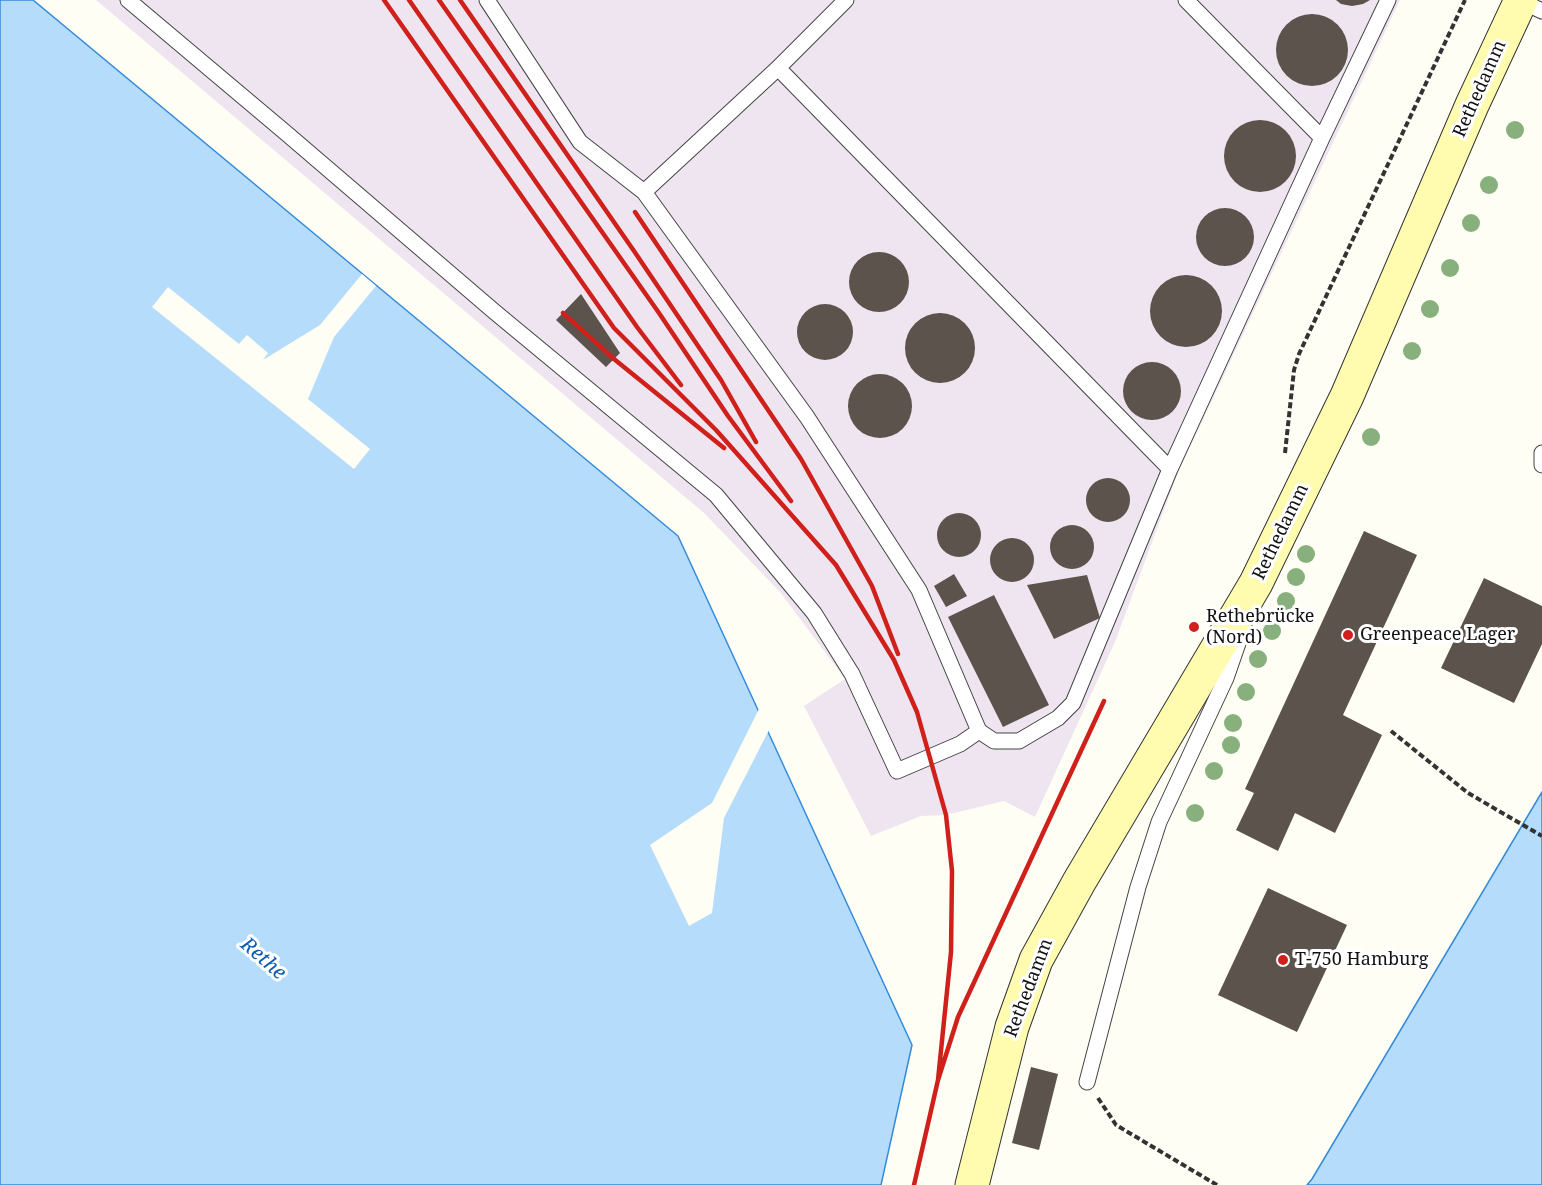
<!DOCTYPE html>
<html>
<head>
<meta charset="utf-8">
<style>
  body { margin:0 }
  canvas { display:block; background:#fffef5 }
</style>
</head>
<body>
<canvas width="1542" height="1185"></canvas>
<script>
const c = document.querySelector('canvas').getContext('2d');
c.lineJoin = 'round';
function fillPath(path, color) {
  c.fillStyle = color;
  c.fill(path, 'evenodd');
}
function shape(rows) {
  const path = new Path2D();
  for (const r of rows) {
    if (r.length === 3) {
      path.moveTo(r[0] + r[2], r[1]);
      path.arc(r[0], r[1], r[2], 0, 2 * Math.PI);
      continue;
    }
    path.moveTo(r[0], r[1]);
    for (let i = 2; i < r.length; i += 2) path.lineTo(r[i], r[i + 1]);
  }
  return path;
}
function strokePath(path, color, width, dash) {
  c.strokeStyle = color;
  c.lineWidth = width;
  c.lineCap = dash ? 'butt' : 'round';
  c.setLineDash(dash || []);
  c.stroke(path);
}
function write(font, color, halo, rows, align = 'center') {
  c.font = font + ' "Noto Serif",serif';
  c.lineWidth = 6;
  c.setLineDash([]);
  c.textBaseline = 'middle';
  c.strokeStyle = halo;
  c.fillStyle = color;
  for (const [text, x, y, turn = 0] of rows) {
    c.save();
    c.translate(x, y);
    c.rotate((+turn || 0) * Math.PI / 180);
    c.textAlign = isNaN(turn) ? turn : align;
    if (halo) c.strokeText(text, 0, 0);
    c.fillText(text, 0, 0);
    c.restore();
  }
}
const industrial = shape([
  [96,0,1400,0,1177,475,1115,642,1035,817,1004,801,946,815,921,816,871,836,804,706,845,679,780,592,704,513]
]);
const water = shape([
  [0,0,33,0,678,536,912,1045,881,1185,0,1185,0,0],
  [1542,792,1542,1185,1307,1185,1312,1179,1542,792]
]);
const pier = shape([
  [362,274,376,286,334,337,308,399,370,449,354,469,152,307,168,287,239,344,247,335,268,353,263,360,320,325],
  [760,707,770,728,724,818,712,913,689,926,650,845,712,803]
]);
const building = shape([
  [1336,0,1370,0,1363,4,1352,6,1341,4],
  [1312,50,36],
  [1260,156,36],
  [1225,237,29],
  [879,282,30],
  [1186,311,36],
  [581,294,620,353,606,367,556,320],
  [825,332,28],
  [940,348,35],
  [1152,391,29],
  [880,406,32],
  [1108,500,22],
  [959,535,22],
  [1072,547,22],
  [1364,531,1417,555,1343,715,1382,735,1335,833,1295,813,1278,851,1236,830,1254,793,1245,789],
  [1012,560,22],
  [954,574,967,596,946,607,934,586],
  [1087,575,1100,618,1054,639,1027,585],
  [1484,578,1542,606,1542,644,1514,703,1441,668],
  [994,595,1049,705,1003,727,948,617],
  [1268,888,1347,925,1297,1032,1218,995],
  [1031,1067,1058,1074,1039,1150,1012,1143]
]);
const path = shape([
  [1285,453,1294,370,1299,354,1465,0],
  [1391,731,1468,793,1542,836],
  [1098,1098,1116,1125,1217,1185]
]);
const lane = shape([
  [128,0,286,133,496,313,716,495,814,613,852,674,897,771,960,744,979,731,994,741,1019,741,1058,718,1073,703,1170,469,1322,138,1388,0],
  [487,0,580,142,644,192,807,417,919,590,979,731],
  [1186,0,1322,138],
  [1521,1,1542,11],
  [778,68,846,0],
  [644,192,778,68,1170,469],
  [1542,453,1542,465],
  [1087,1082,1138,887,1159,822,1226,678,1244,626]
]);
const secondary = shape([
  [972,1185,1012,1027,1036,960,1079,882,1256,583,1347,396,1472,105,1521,0]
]);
const rail = shape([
  [384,0,614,328,716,430,836,565,894,660,917,712,946,815,952,871,951,952,938,1080],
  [409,0,637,327,681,385],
  [439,0,659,313,728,416,791,501],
  [460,0,634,251,721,380,756,442],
  [635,212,801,459,872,586,898,654],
  [563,313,614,359,724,448],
  [914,1185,938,1080,958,1017,1104,701]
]);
const trees = [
  [1515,130],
  [1489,185],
  [1471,223],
  [1450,268],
  [1430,309],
  [1412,351],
  [1371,437],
  [1306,554],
  [1296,577],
  [1286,601],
  [1272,631],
  [1258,659],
  [1246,692],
  [1233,723],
  [1231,745],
  [1214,771],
  [1195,813]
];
const markers = [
  [1194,627,6,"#cf201b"],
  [1348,635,6,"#cf201b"],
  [1283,960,6,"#cf201b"]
];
const streetNames = [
  ["Rethedamm",1480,89,-66],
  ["Rethedamm",1281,532,-64],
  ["Rethedamm",1029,988,-69]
];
const poiNames = [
  ["Rethebrücke",1206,617],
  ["(Nord)",1206,638],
  ["Greenpeace Lager",1360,635],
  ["T-750 Hamburg",1295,960]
];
const waterNames = [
  ["Rethe",263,959,41]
];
fillPath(industrial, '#efe5f0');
fillPath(water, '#b5dcfb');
strokePath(water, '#358bd9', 1.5);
fillPath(pier, '#fffef5');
fillPath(building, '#5b534c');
strokePath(lane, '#444', 17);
strokePath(secondary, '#333', 35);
strokePath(path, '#333', 4, [6, 3]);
strokePath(lane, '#fff', 15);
strokePath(secondary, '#fffcb0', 33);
strokePath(rail, '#cf201b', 4.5);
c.fillStyle = '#87b07d';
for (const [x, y] of trees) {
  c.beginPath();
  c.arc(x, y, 9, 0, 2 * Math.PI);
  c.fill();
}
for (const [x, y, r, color] of markers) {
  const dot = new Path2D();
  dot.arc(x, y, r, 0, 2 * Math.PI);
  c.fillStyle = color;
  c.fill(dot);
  strokePath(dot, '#fff', 2);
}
write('18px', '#111', '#fff', streetNames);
write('18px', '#111', '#fff', poiNames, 'left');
write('italic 20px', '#0d5db0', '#fff', waterNames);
</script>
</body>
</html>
